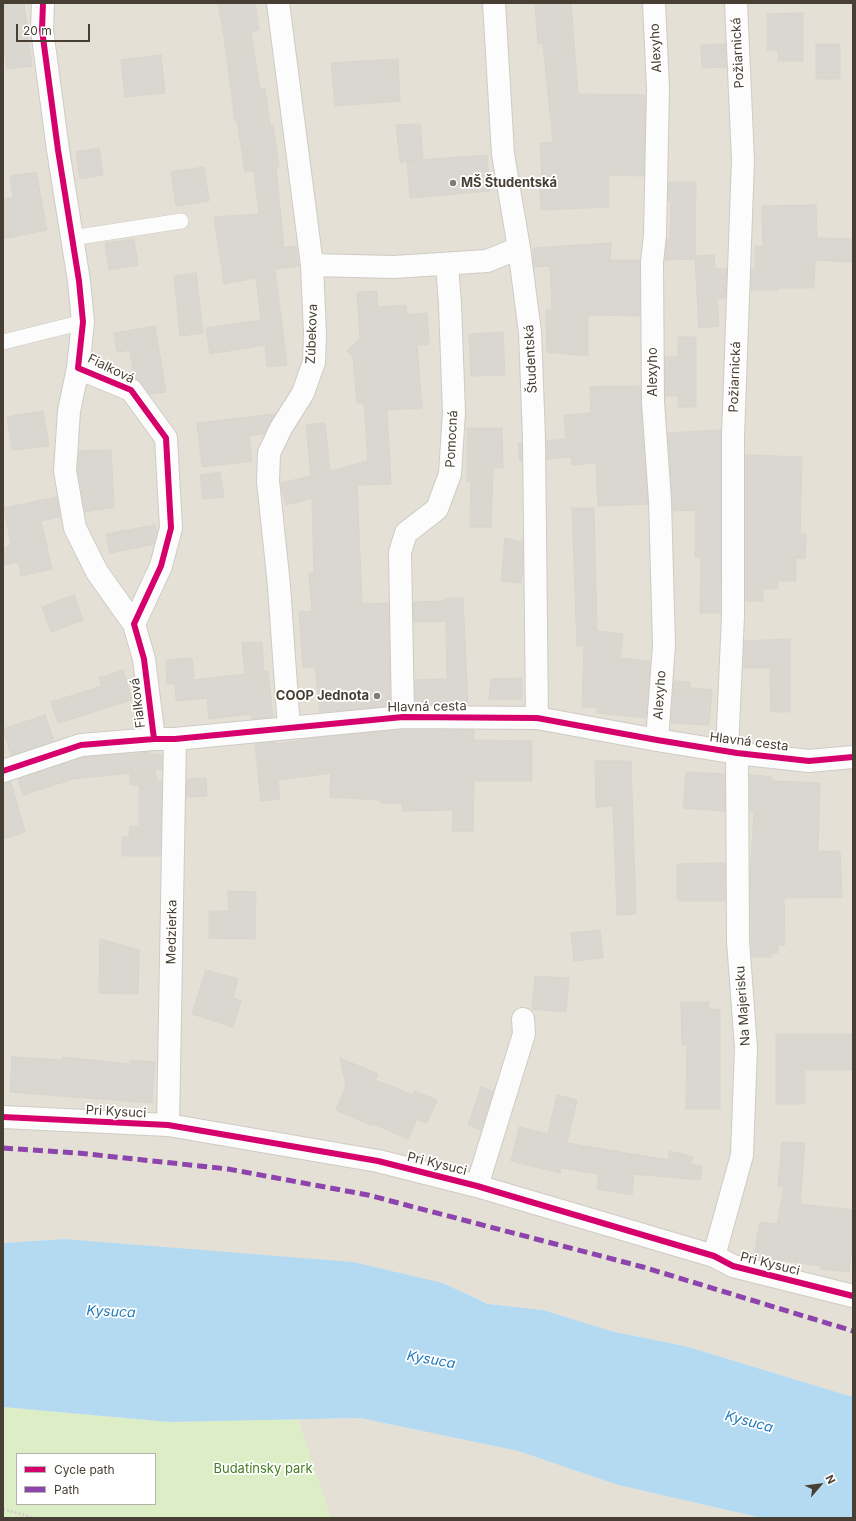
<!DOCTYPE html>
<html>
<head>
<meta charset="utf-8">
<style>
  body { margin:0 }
  #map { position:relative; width:856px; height:1521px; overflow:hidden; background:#f0eee8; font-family:Inter,sans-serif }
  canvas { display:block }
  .frame { position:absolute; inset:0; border:4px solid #473f33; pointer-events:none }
  .legend { position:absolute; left:16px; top:1453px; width:140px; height:52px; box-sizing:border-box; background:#fff; border:1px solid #b5b2ad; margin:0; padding:5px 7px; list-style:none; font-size:12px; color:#473f33 }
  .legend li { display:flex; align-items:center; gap:8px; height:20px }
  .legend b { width:20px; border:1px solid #b5b2ad }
  .north { position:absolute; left:800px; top:1465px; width:40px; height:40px; -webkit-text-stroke:3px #fff; paint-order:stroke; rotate:62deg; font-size:11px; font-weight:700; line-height:16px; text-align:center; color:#473f33 }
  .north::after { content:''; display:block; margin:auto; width:14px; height:18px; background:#473f33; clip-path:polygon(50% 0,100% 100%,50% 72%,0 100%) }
  .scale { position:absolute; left:16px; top:24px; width:74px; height:18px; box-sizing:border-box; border:2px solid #473f33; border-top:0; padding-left:5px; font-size:12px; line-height:14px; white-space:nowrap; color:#473f33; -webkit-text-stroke:3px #fff; paint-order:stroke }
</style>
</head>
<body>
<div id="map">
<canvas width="856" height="1521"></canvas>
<div class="frame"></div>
<ul class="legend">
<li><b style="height:5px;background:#d6006c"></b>Cycle path</li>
<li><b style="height:5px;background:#8e44ad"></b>Path</li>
</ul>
<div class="north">N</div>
<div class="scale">20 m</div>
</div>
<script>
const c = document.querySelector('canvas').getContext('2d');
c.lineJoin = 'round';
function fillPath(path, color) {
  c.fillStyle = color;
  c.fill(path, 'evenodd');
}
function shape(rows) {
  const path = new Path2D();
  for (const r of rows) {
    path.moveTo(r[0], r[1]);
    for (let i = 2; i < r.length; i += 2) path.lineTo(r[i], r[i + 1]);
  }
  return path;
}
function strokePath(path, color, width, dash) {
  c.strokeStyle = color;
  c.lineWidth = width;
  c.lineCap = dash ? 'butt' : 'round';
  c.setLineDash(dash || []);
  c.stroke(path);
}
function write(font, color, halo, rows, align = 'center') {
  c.font = font + ' Inter,sans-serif';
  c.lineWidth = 3.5;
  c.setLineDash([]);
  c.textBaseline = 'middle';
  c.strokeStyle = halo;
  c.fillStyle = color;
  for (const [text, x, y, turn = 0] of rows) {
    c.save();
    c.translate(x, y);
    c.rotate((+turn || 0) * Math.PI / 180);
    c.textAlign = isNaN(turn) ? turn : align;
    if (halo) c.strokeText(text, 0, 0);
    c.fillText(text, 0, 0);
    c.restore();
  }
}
const residential = shape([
  [3,3,853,3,853,1397,685,1346,615,1332,543,1310,488,1304,443,1283,64,1239,3,1243],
  [3,1407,169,1422,360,1418,518,1451,618,1485,762,1518,3,1518],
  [17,1454,155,1454,155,1504,17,1504]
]);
const green = shape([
  [3,1407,169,1422,298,1419,331,1518,3,1518],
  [17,1454,155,1454,155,1504,17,1504]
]);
const water = shape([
  [64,1239,353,1262,443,1283,488,1304,543,1310,615,1332,685,1346,853,1397,853,1518,762,1518,618,1485,518,1451,360,1418,169,1422,3,1407,3,1243]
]);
const building = shape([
  [24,3,32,66,7,69,3,37,3,5,24,3],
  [218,3,255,3,259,30,251,32,260,90,265,89,270,125,273,125,279,167,276,167,284,248,296,246,299,266,275,269,287,365,267,367,265,345,210,354,206,328,261,320,256,278,224,284,214,217,259,214,254,171,245,172,237,121,235,121,224,36,218,3],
  [535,3,571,3,578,94,645,95,644,176,609,175,609,207,541,210,539,177,542,177,540,143,553,142,543,44,538,44,535,3],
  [803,13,803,61,778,61,778,50,767,50,767,14,803,13],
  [725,44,726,67,702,68,701,45,725,44],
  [816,44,840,44,840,79,816,79,816,44],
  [161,55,165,93,125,97,121,60,161,55],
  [398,59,400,101,335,106,331,63,398,59],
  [420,124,423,160,400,162,396,125,420,124],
  [99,148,103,175,80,179,76,152,99,148],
  [487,155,490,191,410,198,407,161,487,155],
  [204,167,209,201,176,206,171,172,204,167],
  [36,172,47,230,3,239,3,199,13,197,10,176,36,172],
  [669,182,696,182,695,256,714,255,715,269,727,269,725,298,717,299,719,326,699,328,695,259,665,260,667,239,670,239,671,201,668,201,669,182],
  [816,205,817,238,853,239,853,262,815,260,814,288,778,288,778,290,751,290,752,269,755,269,755,246,763,247,762,206,816,205],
  [134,239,138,265,109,270,105,243,134,239],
  [611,243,610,260,640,260,640,316,588,315,588,356,547,352,546,310,552,310,550,266,534,267,533,248,611,243],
  [196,273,203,333,180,336,174,276,196,273],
  [377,291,378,307,406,305,407,315,427,313,429,344,417,345,422,408,387,410,391,484,357,485,362,604,388,603,390,706,320,712,315,667,303,668,299,612,312,611,309,573,314,573,312,498,286,505,281,483,311,476,306,425,325,423,330,471,368,461,364,403,357,403,353,357,347,351,360,338,357,292,377,291],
  [155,326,166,392,150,394,141,382,134,378,130,350,117,352,114,333,155,326],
  [503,332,505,375,471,376,469,334,503,332],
  [678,337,696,337,696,407,678,407,678,396,665,396,665,357,678,357,678,337],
  [640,386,648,504,598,506,596,463,572,465,571,457,547,459,547,441,566,439,564,415,591,413,590,387,640,386],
  [43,411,49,446,12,450,7,417,43,411],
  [275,414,264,434,249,436,252,461,202,467,197,423,275,414],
  [467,428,502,428,503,468,493,468,491,527,470,527,471,482,467,482,467,428],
  [721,430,720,613,700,613,701,557,695,557,695,510,673,511,668,433,721,430],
  [518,443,522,443,522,461,520,461,518,443],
  [111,450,114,507,85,512,78,470,79,451,111,450],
  [746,455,802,457,800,534,806,534,805,559,796,558,796,581,778,581,778,589,763,589,763,601,746,601,746,455],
  [220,472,224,497,203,499,200,475,220,472],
  [57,497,60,517,41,521,52,569,21,576,19,562,3,565,3,550,11,544,4,508,57,497],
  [572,508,594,508,597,631,623,634,620,658,650,661,646,718,597,713,597,707,582,707,584,646,577,646,572,508],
  [155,525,157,533,154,544,110,553,106,534,155,525],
  [505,538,523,542,523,568,521,583,501,581,505,538],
  [74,595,83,620,51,632,42,607,74,595],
  [445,598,463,598,468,705,415,705,415,680,447,679,446,621,414,622,413,602,445,601,445,598],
  [790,639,790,712,771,712,770,668,744,668,744,641,790,639],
  [262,642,264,671,268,671,273,717,252,719,251,714,209,719,207,698,176,701,175,684,167,684,166,660,192,658,194,680,245,674,242,643,262,642],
  [123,670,132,700,58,723,51,702,102,686,99,678,123,670],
  [522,678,522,699,489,699,491,679,522,678],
  [674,681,690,682,690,688,712,690,709,725,671,723,674,681],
  [45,715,54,741,11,755,3,729,45,715],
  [404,730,474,730,474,740,532,741,532,781,474,781,473,831,452,831,453,810,402,811,402,803,380,803,380,800,330,797,331,773,278,780,280,799,261,801,255,744,277,742,277,744,322,737,404,730],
  [149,752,149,754,162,755,162,770,154,770,158,781,162,780,160,856,122,856,122,837,129,837,130,826,139,826,139,785,130,785,130,773,73,779,23,795,18,779,84,757,124,754,139,754,139,753,149,752],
  [595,761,631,761,636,914,617,915,613,806,596,807,595,761],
  [686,772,725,774,725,811,683,808,686,772],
  [750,775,772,777,772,781,820,783,818,852,840,851,842,897,784,898,785,945,778,945,778,953,772,953,772,957,752,957,750,863,751,863,754,812,750,812,750,775],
  [206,778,207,796,186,797,187,779,206,778],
  [11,782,25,832,3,839,3,783,11,782],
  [725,863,725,901,679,901,679,899,677,899,677,864,725,863],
  [228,891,256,892,255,939,209,938,209,911,229,911,228,891],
  [600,930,603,958,574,961,571,933,600,930],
  [100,939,139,950,138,994,99,993,100,939],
  [206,970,238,979,233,998,241,1001,233,1027,192,1014,206,970],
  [535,976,569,978,566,1012,532,1009,535,976],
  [681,1002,709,1002,709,1010,720,1009,720,1109,686,1109,687,1045,682,1045,681,1002],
  [776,1034,853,1034,853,1070,805,1070,805,1104,776,1104,776,1034],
  [12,1057,62,1060,62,1057,130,1064,130,1060,155,1062,152,1103,10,1092,12,1057],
  [340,1058,378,1074,375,1080,413,1095,414,1091,437,1100,427,1123,417,1119,408,1139,373,1124,372,1126,336,1110,346,1086,340,1058],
  [481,1087,493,1091,481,1130,468,1125,481,1087],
  [557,1095,577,1100,567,1143,668,1160,670,1151,693,1157,691,1164,702,1166,700,1180,634,1174,632,1195,597,1189,599,1174,561,1168,560,1173,511,1161,519,1127,548,1134,557,1095],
  [782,1142,805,1143,800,1204,853,1210,853,1235,849,1272,820,1269,820,1266,754,1256,760,1222,777,1224,784,1187,778,1186,782,1142]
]);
const path = shape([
  [3,1509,35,1518]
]);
const service = shape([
  [72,238,181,221],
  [3,342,83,322]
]);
const minor = shape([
  [43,3,42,30,58,150,79,281,83,322,78,368,131,390,166,438,171,528,161,566,134,624,144,659,154,739],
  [278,3,312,265,315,334,314,362,303,393,281,428,269,453,268,481,279,586,289,728],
  [494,3,503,154,519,248,530,332,534,438,537,718],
  [654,3,658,88,655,235,652,262,653,402,660,501,664,645,657,740],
  [312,265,394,267,487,261,519,248],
  [78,368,69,411,65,471,75,528,97,572,134,624],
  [403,717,400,552,406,533,437,509,450,474,454,412,450,304,447,264],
  [727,751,733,616,733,436,743,160,736,3],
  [3,771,81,745,154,739,175,739,403,717,537,718,657,740,737,753,809,761,853,757],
  [3,1117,168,1125,378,1161,477,1186,714,1256,733,1266,853,1296],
  [168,1125,175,739],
  [477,1186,524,1034,523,1019],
  [714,1256,742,1155,746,1048,738,941,737,753]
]);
const quiet = shape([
  [3,1148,78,1153,228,1169,368,1195,643,1267,853,1331]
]);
const cycleway = shape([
  [43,3,42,30,58,150,79,281,83,322,78,368,131,390,166,438,171,528,161,566,134,624,144,659,154,739],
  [3,771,81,745,154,739,175,739,403,717,537,718,657,740,737,753,809,761,853,757],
  [3,1117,168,1125,378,1161,477,1186,714,1256,733,1266,853,1296]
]);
const markers = [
  [453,183,4,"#827c72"],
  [377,696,4,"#827c72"]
];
const streetNames = [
  ["Alexyho",656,48,-93],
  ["Požiarnická",738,53,-93],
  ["Zúbekova",312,334,-88],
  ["Študentská",531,359,-93],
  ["Fialková",111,369,26],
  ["Alexyho",653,372,-90],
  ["Požiarnická",735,377,-88],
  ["Pomocná",452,439,-87],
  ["Alexyho",660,695,-86],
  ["Fialková",138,703,-97],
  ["Hlavná cesta",427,707,-1],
  ["Hlavná cesta",749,742,7],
  ["Medzierka",172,932,-89],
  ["Na Majerisku",743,1006,-94],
  ["Pri Kysuci",116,1112,3],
  ["Pri Kysuci",437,1164,14],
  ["Pri Kysuci",770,1264,14]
];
const poiNames = [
  ["MŠ Študentská",461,183],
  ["COOP Jednota",369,696,"right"]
];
const parkNames = [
  ["Budatínsky park",263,1469]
];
const waterNames = [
  ["Kysuca",111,1312,3],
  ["Kysuca",431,1360,10],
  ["Kysuca",749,1422,15]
];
fillPath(residential, '#e5e0d5');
fillPath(green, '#ddedc5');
fillPath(water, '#b4daf2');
fillPath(building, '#dad7d1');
strokePath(building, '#d8d5ce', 1);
strokePath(service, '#cecbc5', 16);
strokePath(minor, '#cecbc5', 24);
strokePath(path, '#d1cec9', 2.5, [2, 2]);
strokePath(service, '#fdfcfc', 15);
strokePath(minor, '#fdfcfc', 22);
strokePath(quiet, '#8e44ad', 5, [10, 5]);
strokePath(cycleway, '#d6006c', 6);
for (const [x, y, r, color] of markers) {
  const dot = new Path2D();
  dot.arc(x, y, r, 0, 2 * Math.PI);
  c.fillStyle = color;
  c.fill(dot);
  strokePath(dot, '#fff', 1.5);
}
write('13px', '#473f33', '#fff', streetNames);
write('bold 13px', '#473f33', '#fff', poiNames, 'left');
write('13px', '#447e21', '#fff', parkNames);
write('italic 14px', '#227bbd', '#fff', waterNames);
</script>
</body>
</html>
